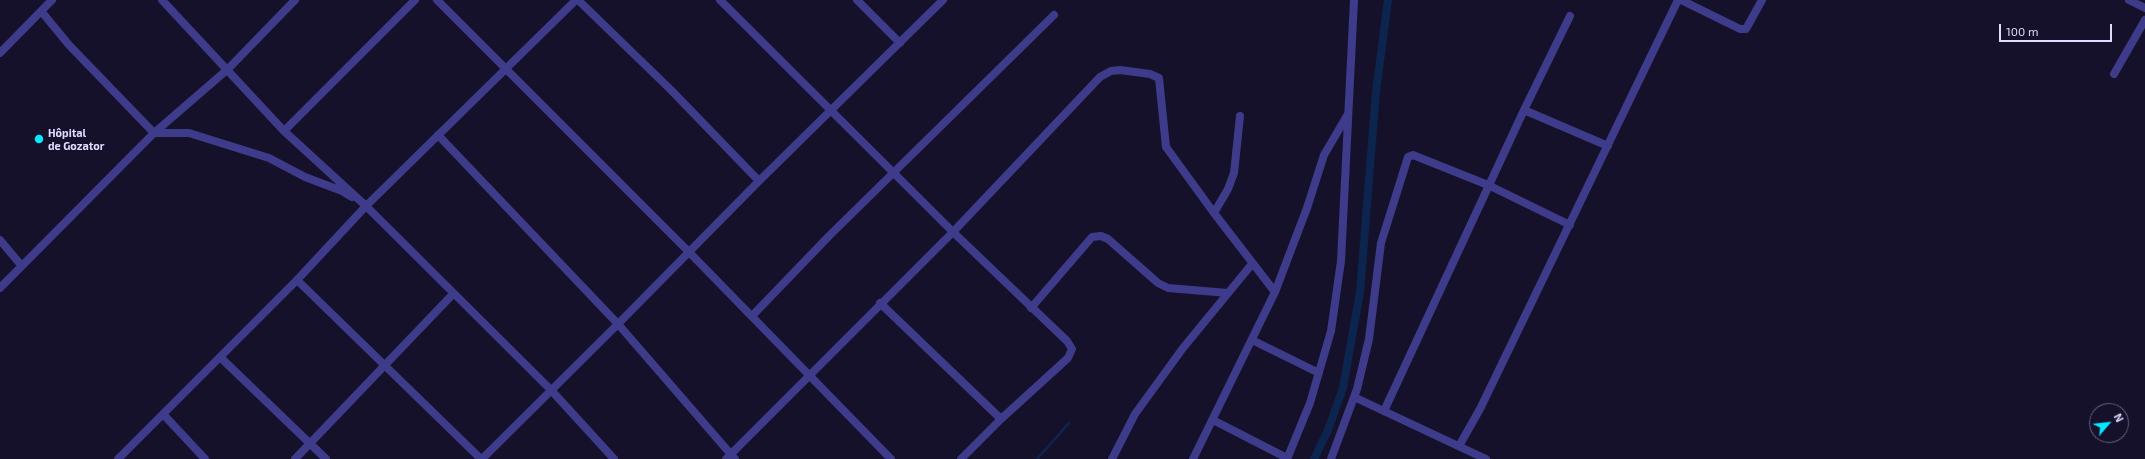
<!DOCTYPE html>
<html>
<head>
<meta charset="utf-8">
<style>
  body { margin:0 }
  #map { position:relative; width:2145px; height:459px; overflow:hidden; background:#15112b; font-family:"Exo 2",sans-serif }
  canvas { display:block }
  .north { position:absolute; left:2089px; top:403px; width:40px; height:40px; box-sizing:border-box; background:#15112b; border:1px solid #666280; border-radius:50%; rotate:62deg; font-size:11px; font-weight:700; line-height:16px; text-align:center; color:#dfdbff }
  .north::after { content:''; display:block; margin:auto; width:14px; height:18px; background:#07e7ff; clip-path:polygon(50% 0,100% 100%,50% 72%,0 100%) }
  .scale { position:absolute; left:1999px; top:24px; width:113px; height:18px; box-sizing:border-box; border:2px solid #dfdbff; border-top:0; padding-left:5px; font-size:12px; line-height:14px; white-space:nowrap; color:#dfdbff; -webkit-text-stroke:3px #15112b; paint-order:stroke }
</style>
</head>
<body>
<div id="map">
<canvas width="2145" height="459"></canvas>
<div class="north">N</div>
<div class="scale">100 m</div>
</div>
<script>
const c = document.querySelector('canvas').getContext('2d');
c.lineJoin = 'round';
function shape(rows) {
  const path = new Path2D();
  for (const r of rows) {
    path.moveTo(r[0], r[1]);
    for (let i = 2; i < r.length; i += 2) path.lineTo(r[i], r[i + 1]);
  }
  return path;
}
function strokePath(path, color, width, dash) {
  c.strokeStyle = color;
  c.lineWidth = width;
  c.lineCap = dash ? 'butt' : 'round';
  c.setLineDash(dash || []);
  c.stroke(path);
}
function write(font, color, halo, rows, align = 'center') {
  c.font = font + ' "Exo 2",sans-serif';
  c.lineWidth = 3;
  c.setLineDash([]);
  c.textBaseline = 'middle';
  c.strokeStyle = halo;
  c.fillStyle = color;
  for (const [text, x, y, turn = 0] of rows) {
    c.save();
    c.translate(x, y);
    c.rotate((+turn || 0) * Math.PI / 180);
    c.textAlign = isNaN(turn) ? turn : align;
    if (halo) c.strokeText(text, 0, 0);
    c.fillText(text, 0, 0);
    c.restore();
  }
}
const stream = shape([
  [1037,459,1069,423]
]);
const canal = shape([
  [1314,459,1328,430,1343,388,1360,292,1376,92,1388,0]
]);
const minor = shape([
  [162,0,284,131,366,206,551,390,614,459],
  [437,0,688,251,891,459],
  [578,0,671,90,759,181],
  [720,0,953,232,1067,341,1072,349,1068,358,1001,419,961,459],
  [857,0,900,43],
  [1681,0,1740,29,1746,29,1762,0],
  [2129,0,2145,8],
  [41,11,69,45,154,133,189,133,269,158,305,177,342,191,352,197],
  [0,53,52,0],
  [2114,74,2145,20],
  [1524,110,1570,16],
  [284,131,415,0],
  [438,135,618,324,735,459],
  [1214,213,1228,189,1234,173,1240,116],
  [0,240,21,265],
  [297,280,481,459],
  [0,288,154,133,228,69,295,0],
  [880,303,1001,419],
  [1031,308,1092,237,1101,236,1108,239,1158,283,1168,288,1228,293],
  [752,316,829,236,1054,15],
  [1252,340,1319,373],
  [220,357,326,459],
  [1354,397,1486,459],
  [1384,411,1524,110,1608,146],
  [163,414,205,459],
  [1213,420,1287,458],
  [1459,446,1480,409,1678,0],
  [118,459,297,280,366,206,576,0],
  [295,459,453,294],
  [482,459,618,324,759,181,943,0],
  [726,459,953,232,1100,77,1111,71,1120,70,1150,74,1159,78,1166,147,1214,213,1275,292],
  [1112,459,1135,414,1183,348,1252,264],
  [1193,459,1275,292,1307,208,1324,155,1348,114],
  [1287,459,1310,403,1331,331,1341,261,1354,0],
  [1331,459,1357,389,1369,339,1381,243,1408,157,1413,155,1488,185,1570,225]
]);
const markers = [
  [39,139,5,"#07e7ff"]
];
const poiNames = [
  ["Hôpital",48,133],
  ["de Gozator",48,146]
];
strokePath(stream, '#0c254f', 2.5);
strokePath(canal, '#0c254f', 8);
strokePath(minor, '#3e3b8b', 8);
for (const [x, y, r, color] of markers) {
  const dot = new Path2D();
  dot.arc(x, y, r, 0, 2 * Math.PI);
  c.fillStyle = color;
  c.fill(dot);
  strokePath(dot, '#15112b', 1.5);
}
write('bold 11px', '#dfdbff', '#15112b', poiNames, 'left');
</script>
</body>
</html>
